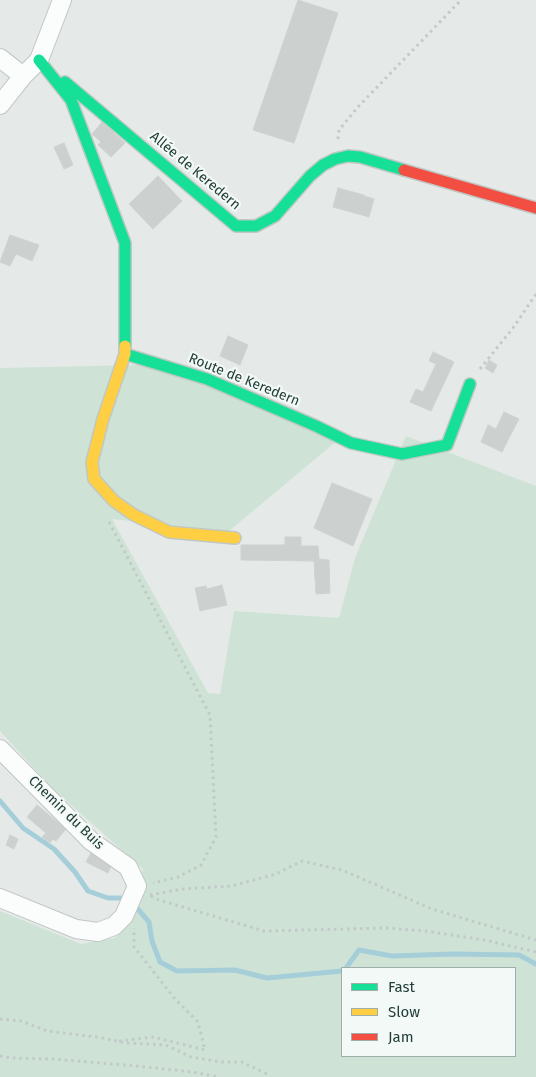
<!DOCTYPE html>
<html>
<head>
<meta charset="utf-8">
<style>
  body { margin:0 }
  #map { position:relative; width:536px; height:1077px; overflow:hidden; background:#e5eae8; font-family:"Fira Sans",sans-serif }
  canvas { display:block }
  .legend { position:absolute; left:341px; top:967px; width:175px; height:90px; box-sizing:border-box; background:#f3f9f6; border:1px solid #9faeaa; margin:0; padding:6px 9px; list-style:none; font-size:15px; color:#223e39 }
  .legend li { display:flex; align-items:center; gap:10px; height:25px }
  .legend b { width:25px; border:1px solid #9faeaa }
</style>
</head>
<body>
<div id="map">
<canvas width="536" height="1077"></canvas>
<ul class="legend">
<li><b style="height:6px;background:#16e098"></b>Fast</li>
<li><b style="height:6px;background:#ffcf43"></b>Slow</li>
<li><b style="height:6px;background:#f24e42"></b>Jam</li>
</ul>
</div>
<script>
const c = document.querySelector('canvas').getContext('2d');
c.lineJoin = 'round';
function fillPath(path, color) {
  c.fillStyle = color;
  c.fill(path, 'evenodd');
}
function shape(rows) {
  const path = new Path2D();
  for (const r of rows) {
    path.moveTo(r[0], r[1]);
    for (let i = 2; i < r.length; i += 2) path.lineTo(r[i], r[i + 1]);
  }
  return path;
}
function strokePath(path, color, width, dash) {
  c.strokeStyle = color;
  c.lineWidth = width;
  c.lineCap = dash ? 'butt' : 'round';
  c.setLineDash(dash || []);
  c.stroke(path);
}
function write(font, color, halo, rows, align = 'center') {
  c.font = font + ' "Fira Sans",sans-serif';
  c.lineWidth = 4.5;
  c.setLineDash([]);
  c.textBaseline = 'middle';
  c.strokeStyle = halo;
  c.fillStyle = color;
  for (const [text, x, y, turn = 0] of rows) {
    c.save();
    c.translate(x, y);
    c.rotate((+turn || 0) * Math.PI / 180);
    c.textAlign = isNaN(turn) ? turn : align;
    if (halo) c.strokeText(text, 0, 0);
    c.fillText(text, 0, 0);
    c.restore();
  }
}
const green = shape([
  [181,364,344,435,229,531,112,519,208,693,220,694,234,611,339,618,355,558,406,436,536,486,536,1077,0,1077,0,911,81,944,115,938,143,869,52,788,0,731,0,368],
  [342,968,515,968,515,1056,342,1056]
]);
const stream = shape([
  [0,801,23,828,54,849,75,872,88,891,108,898,121,898,136,907,149,922,152,941,160,962,177,971,235,970,267,978,342,971],
  [346,968,359,950,392,956,453,954,519,955,536,964]
]);
const building = shape([
  [298,0,338,13,294,143,253,130,298,0],
  [102,122,125,143,111,157,98,145,101,142,92,134,102,122],
  [64,143,73,165,64,169,54,147,64,143],
  [158,176,182,201,153,229,129,204,158,176],
  [338,188,364,195,364,196,374,199,369,217,333,207,338,188],
  [10,235,39,245,32,261,16,254,10,266,0,262,10,235],
  [228,336,248,345,240,365,220,356,228,336],
  [433,352,454,362,431,411,410,402,416,389,423,392,436,364,429,361,433,352],
  [489,360,497,365,493,373,485,368,489,360],
  [504,412,519,419,510,436,496,429,504,412],
  [488,425,510,436,502,452,481,442,488,425],
  [332,483,372,499,353,546,314,528,332,483],
  [285,537,301,537,301,546,318,546,319,559,329,560,330,593,316,594,314,561,241,560,241,545,285,545,285,537],
  [222,585,227,605,200,611,195,588,206,586,207,589,222,585],
  [37,805,66,829,56,841,53,839,50,843,42,837,46,833,27,817,37,805],
  [10,835,18,839,14,849,6,845,10,835],
  [91,853,112,864,108,873,86,862,91,853]
]);
const path = shape([
  [338,139,339,130,357,108,461,0],
  [480,369,513,328,536,294],
  [109,522,210,715,216,837,201,865,178,877,153,883],
  [150,895,183,889,232,886,276,874,302,861,342,870,432,909,536,940],
  [151,896,156,899,264,931,387,928,425,931,485,940,536,952],
  [0,1019,21,1021,47,1031,98,1037,126,1043,166,1045,191,1057,221,1062,242,1062,267,1074,269,1077],
  [119,1041,153,1037,205,1050,198,1022,175,999,134,947,134,928],
  [0,1056,11,1058,52,1059,126,1065,193,1072,219,1077]
]);
const street = shape([
  [0,58,23,76],
  [0,105,23,76,39,60,62,0],
  [0,749,91,841,128,867,137,886,124,916,114,926,98,932,76,929,0,898]
]);
const fast = shape([
  [39,60,71,100,125,243,125,346],
  [65,82,236,226,256,226,275,216,310,176,323,165,335,159,348,156,360,157,404,170],
  [125,354,207,379,316,426,351,443,402,454,447,445,470,384]
]);
const slow = shape([
  [125,346,125,354,103,419,92,462,94,479,114,501,134,515,169,532,235,538]
]);
const jam = shape([
  [404,170,536,208]
]);
const streetNames = [
  ["Allée de Keredern",195,171,40],
  ["Route de Keredern",244,380,22],
  ["Chemin du Buis",66,813,44]
];
fillPath(green, '#cee3d6');
strokePath(stream, '#a5ced9', 5);
fillPath(building, '#ccd1cf');
strokePath(building, '#cdd3d1', 1);
strokePath(street, '#c2c7c5', 20);
strokePath(fast, '#c0c8c5', 14);
strokePath(slow, '#c0c8c5', 14);
strokePath(jam, '#c0c8c5', 14);
strokePath(path, '#c1cac8', 3, [2.5, 4]);
strokePath(street, '#fbfcfc', 18);
strokePath(fast, '#16e098', 11);
strokePath(slow, '#ffcf43', 11);
strokePath(jam, '#f24e42', 11);
write('14px', '#223e39', '#f3f9f6', streetNames);
</script>
</body>
</html>
